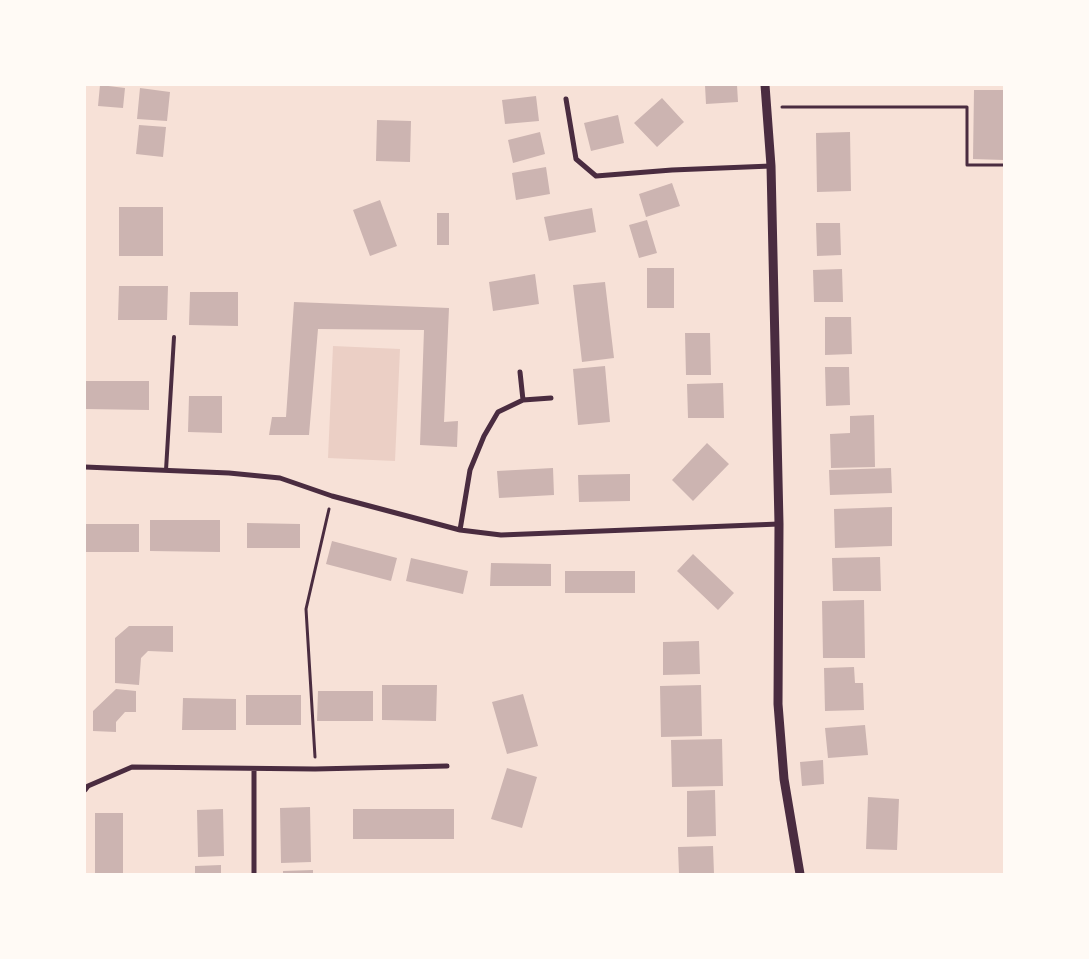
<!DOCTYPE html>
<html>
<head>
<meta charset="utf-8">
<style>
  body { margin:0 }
  #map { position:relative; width:1089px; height:959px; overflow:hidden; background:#f7e1d7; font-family:"Open Sans",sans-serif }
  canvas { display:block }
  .frame { position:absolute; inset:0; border:86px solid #fffaf5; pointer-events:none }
</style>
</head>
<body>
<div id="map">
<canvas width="1089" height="959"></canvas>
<div class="frame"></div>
</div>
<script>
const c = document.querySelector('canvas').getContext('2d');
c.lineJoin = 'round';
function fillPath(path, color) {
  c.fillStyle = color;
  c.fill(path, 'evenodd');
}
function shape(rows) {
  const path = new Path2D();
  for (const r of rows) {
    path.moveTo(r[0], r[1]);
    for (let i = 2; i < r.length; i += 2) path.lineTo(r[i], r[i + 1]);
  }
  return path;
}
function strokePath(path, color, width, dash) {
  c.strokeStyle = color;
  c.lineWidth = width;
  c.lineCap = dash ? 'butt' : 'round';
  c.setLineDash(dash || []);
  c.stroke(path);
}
const green = shape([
  [333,346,400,349,395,461,328,458]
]);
const building = shape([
  [100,85,125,88,123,108,98,106],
  [705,85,737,85,738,102,706,104],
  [140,88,170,92,167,121,137,119],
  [974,90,1004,90,1004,160,973,159],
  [536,96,539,121,505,124,502,100],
  [662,98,684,122,657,147,634,123],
  [618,115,624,143,591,151,584,123],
  [377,120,411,121,410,162,376,161],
  [139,125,166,127,163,157,136,154],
  [540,132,545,154,513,163,508,140],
  [850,132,851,191,817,192,816,133],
  [546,167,550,194,516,200,512,173],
  [672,183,680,206,646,217,639,194],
  [380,200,397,246,370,256,353,210],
  [119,207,163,207,163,256,119,256],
  [592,208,596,232,549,241,544,217],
  [437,213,449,213,449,245,437,245],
  [647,220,657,253,639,258,629,225],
  [816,223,840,223,841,255,817,256],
  [647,268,674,268,674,308,647,308],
  [842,269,843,302,814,302,813,270],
  [535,274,539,304,493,311,489,282],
  [605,282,614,358,582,362,573,285],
  [119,286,168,286,167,320,118,320],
  [190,292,238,292,238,326,189,325],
  [294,302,449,308,444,422,458,421,457,447,420,445,424,330,318,329,309,435,269,435,272,417,286,417],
  [825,317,851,317,852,354,825,355],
  [685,333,710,333,711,375,686,375],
  [605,366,610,422,578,425,573,369],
  [825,367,849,367,850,405,826,406],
  [85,381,149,381,149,410,85,409],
  [723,383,724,418,688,418,687,384],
  [189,396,222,396,222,433,188,432],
  [874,415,875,467,831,468,830,434,850,433,850,416],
  [707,443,729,464,693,501,672,480],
  [553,468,554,495,499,498,497,471],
  [891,468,892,493,830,495,829,470],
  [630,474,630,501,579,502,578,475],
  [892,507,892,546,835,548,834,509],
  [150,520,220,520,220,552,150,551],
  [247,523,300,524,300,548,247,548],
  [85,524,139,524,139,552,85,552],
  [332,541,397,558,391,581,326,564],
  [693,554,734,593,718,610,677,571],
  [880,557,881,591,833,591,832,558],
  [411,558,468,571,463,594,406,581],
  [491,563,551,564,551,586,490,586],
  [565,571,635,571,635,593,565,593],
  [864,600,865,658,823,658,822,601],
  [129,626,173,626,173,652,148,651,141,658,139,685,115,683,115,638],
  [699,641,700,674,663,675,663,642],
  [854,667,855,683,863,683,864,710,825,711,824,668],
  [382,685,437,685,436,721,382,720],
  [701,685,702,736,661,737,660,686],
  [116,689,136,691,136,712,125,712,116,722,116,732,93,731,93,711],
  [318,691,373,691,373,721,317,721],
  [523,694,538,746,507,754,492,702],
  [246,695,301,695,301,725,246,725],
  [183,698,236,699,236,730,182,730],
  [865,725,868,755,828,758,825,728],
  [722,739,723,786,672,787,671,740],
  [823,760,824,784,802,786,800,762],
  [507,768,537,777,522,828,491,819],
  [715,790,716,836,687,837,687,791],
  [868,797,899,799,897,850,866,849],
  [310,807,311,862,281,863,280,808],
  [223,809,224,856,198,857,197,810],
  [353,809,454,809,454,839,353,839],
  [95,813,123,813,123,874,95,874],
  [713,846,714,874,679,874,678,847],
  [221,865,221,874,195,874,195,866],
  [313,870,313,874,283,874,283,871]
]);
const path = shape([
  [782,107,967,107,967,165,1004,165],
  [315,757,306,609,329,509]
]);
const service = shape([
  [166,470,174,337]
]);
const minor = shape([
  [566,99,576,159,596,176,672,170,771,166],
  [520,372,523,400],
  [85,467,229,473,280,478,332,496,460,530,501,535,779,524],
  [460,530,470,470,484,436,498,412,523,400,551,398],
  [254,769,254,874],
  [85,790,88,786,132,767,315,769,447,766]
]);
const tertiary = shape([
  [765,85,771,166,779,524,778,704,784,779,800,874]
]);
fillPath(green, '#ebcfc5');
fillPath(building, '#ccb4b1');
strokePath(path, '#4a2c40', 3);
strokePath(service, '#4a2c40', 4);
strokePath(minor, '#4a2c40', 5);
strokePath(tertiary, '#4a2c40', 9);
</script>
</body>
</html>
